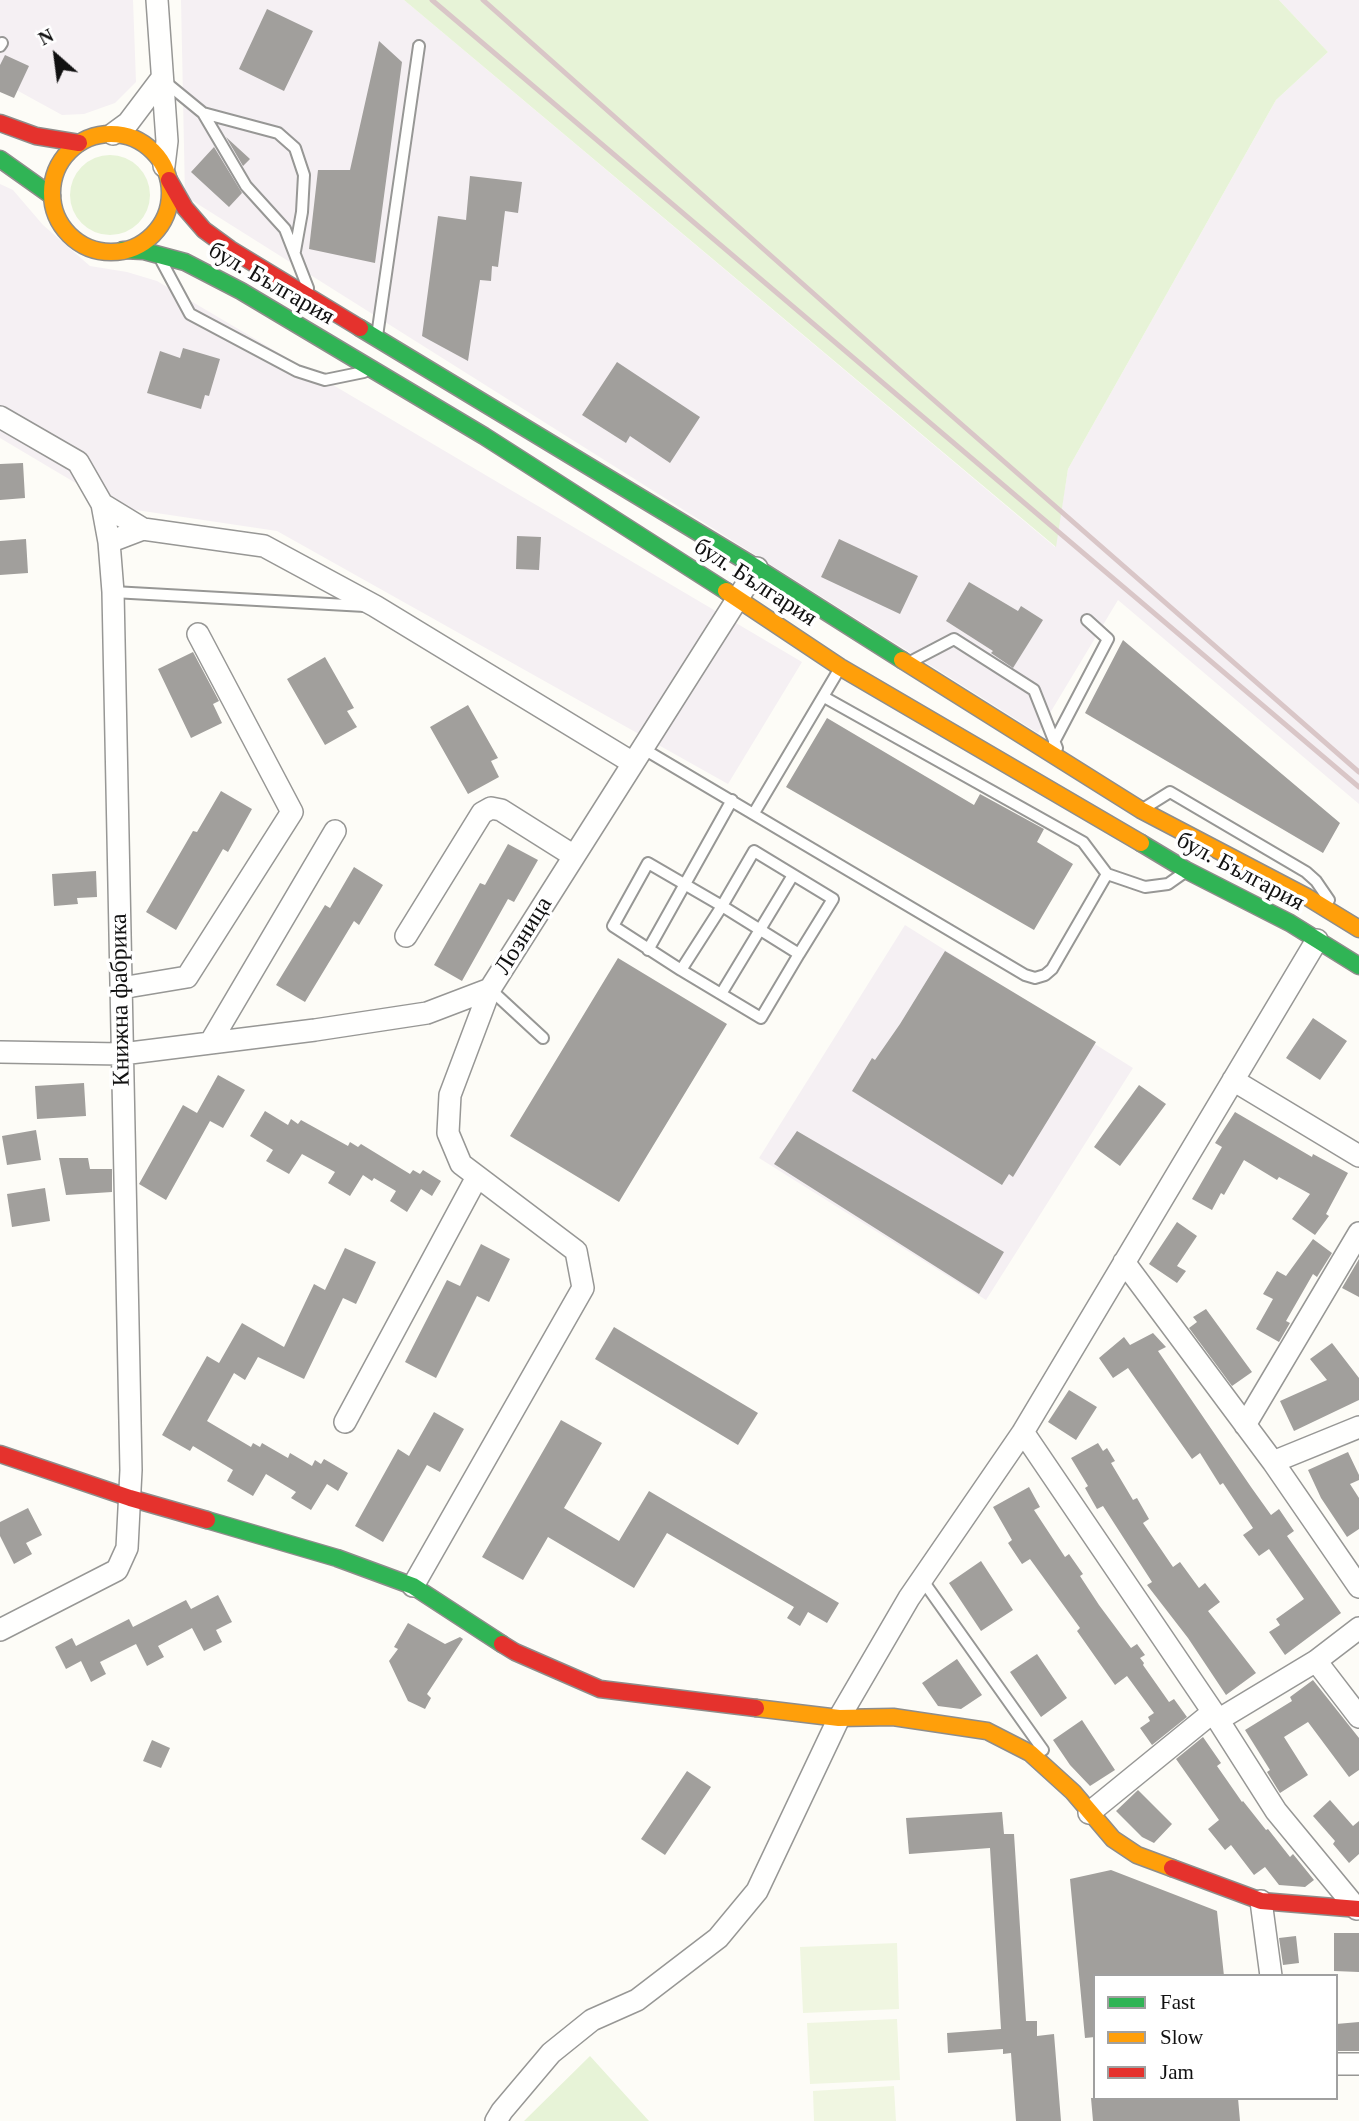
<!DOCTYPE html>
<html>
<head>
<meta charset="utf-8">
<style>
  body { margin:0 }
  #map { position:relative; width:1359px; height:2121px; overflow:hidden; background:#fdfcf7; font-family:"Times New Roman",serif }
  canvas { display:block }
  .legend { position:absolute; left:1093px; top:1974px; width:245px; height:126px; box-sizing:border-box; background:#fff; border:2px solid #a0a0a0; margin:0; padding:9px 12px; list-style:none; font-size:21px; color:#111 }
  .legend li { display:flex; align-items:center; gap:14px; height:35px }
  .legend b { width:35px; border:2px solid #a0a0a0 }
  .north { position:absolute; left:21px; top:21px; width:70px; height:70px; -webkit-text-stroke:5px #fff; paint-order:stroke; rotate:332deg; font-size:19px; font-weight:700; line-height:28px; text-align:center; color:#111 }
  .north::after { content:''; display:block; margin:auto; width:24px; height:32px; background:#111; clip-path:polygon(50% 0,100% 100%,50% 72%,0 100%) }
</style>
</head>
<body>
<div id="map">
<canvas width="1359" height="2121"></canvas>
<ul class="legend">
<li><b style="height:9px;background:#30b455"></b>Fast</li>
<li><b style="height:9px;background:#ff9f0a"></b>Slow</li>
<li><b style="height:9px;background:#e5322d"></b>Jam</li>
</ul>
<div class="north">N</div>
</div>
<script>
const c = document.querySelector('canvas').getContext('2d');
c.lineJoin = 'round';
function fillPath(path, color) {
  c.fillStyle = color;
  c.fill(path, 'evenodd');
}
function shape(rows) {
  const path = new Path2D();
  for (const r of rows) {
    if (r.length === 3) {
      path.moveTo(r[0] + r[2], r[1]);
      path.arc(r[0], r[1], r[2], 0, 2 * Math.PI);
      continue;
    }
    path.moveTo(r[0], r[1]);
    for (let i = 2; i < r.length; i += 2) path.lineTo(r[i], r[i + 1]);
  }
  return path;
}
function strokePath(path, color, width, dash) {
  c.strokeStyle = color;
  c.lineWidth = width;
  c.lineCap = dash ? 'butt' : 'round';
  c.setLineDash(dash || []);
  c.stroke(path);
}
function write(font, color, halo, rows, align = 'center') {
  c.font = font + ' "Times New Roman",serif';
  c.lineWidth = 7;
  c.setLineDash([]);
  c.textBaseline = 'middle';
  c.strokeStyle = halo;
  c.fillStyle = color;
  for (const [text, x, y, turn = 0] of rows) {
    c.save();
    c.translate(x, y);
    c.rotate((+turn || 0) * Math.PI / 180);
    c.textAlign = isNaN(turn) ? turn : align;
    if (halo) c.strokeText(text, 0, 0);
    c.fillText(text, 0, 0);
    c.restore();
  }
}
const industrial = shape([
  [0,0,133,0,136,82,115,103,84,114,62,115,0,81],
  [181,0,404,0,1055,547,1068,469,1276,100,1328,52,1279,0,1359,0,1359,804,1118,600,1038,733,185,196],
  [0,184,13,190,43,225,90,266,127,272,157,281,802,662,728,784,277,531,116,507,0,438],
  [905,925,1133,1068,986,1300,759,1158]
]);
const green = shape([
  [404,0,1279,0,1328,52,1276,100,1068,469,1056,547],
  [110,195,40],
  [590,2056,649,2121,524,2121]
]);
const pitch = shape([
  [897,1943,899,2009,803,2013,800,1947],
  [897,2019,900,2080,810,2084,807,2023],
  [894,2086,896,2121,814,2121,813,2091]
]);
const building = shape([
  [267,9,313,31,284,91,239,69],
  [379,41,402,62,375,263,309,249,318,170,350,170],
  [5,55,29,66,14,98,0,92,0,65],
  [226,137,250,159,243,166],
  [214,147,242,193,229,207,191,172],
  [470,176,522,182,518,213,505,211,498,267,492,266,491,281,480,280,468,361,422,336,438,216,466,220],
  [183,348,220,359,209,396,205,395,201,409,147,393,160,351,180,358],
  [617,362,700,417,670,463,630,436,626,443,582,415],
  [23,463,25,498,0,500,0,464],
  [517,536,541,537,539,570,516,569],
  [26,539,28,573,0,575,0,541],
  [839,539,918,576,900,614,821,577],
  [969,582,1018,611,1021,606,1043,620,1013,668,991,653,993,651,946,621],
  [1123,640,1340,823,1323,853,1085,713],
  [193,652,219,701,213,704,222,723,191,738,158,669],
  [325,657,354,708,347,711,357,727,325,745,287,679],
  [468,705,498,758,491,761,499,777,468,794,430,727],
  [827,718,974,805,980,794,1044,829,1037,842,1073,864,1034,930,786,787],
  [221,791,252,809,228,852,223,849,176,930,146,912,193,831,197,832],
  [508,844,538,860,514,902,508,899,462,981,434,965,480,883,485,885],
  [354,867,383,885,359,925,354,921,305,1002,276,985,325,905,330,908],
  [96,871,97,897,77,898,78,904,54,906,52,874],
  [945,951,1096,1042,1013,1177,1009,1174,1002,1185,852,1091,872,1058,875,1060,900,1024],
  [618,958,727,1024,619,1202,510,1136],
  [1313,1018,1347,1041,1320,1080,1286,1058],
  [218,1075,245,1090,223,1128,210,1121,166,1200,139,1184,183,1105,197,1113],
  [84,1083,86,1116,37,1119,35,1086],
  [1139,1085,1166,1104,1120,1166,1094,1147],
  [265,1111,288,1125,291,1119,298,1124,301,1120,348,1146,350,1142,358,1147,361,1144,410,1174,413,1170,420,1174,423,1170,441,1181,432,1196,421,1189,407,1212,390,1201,396,1191,374,1178,372,1181,363,1175,350,1196,328,1183,335,1172,302,1154,289,1174,266,1161,273,1150,250,1136],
  [1235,1112,1312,1157,1313,1154,1348,1173,1326,1214,1329,1216,1315,1235,1292,1219,1310,1194,1279,1177,1277,1180,1244,1160,1224,1195,1221,1193,1212,1210,1192,1199,1222,1147,1215,1143],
  [36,1130,41,1160,7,1165,2,1136],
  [797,1131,1004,1252,979,1294,774,1164],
  [59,1158,88,1158,90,1169,112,1169,112,1192,66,1195],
  [45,1188,50,1221,12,1227,7,1194],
  [1177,1222,1197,1236,1177,1266,1186,1271,1177,1283,1149,1264],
  [1313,1239,1332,1253,1317,1277,1313,1274,1286,1321,1290,1323,1279,1342,1256,1329,1273,1299,1263,1294,1277,1271,1286,1276],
  [481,1244,510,1259,489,1302,477,1296,436,1378,405,1362,447,1280,460,1286],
  [345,1248,376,1262,356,1304,343,1298,304,1379,258,1357,245,1380,234,1373,207,1421,251,1447,253,1443,260,1447,262,1443,288,1458,290,1453,312,1466,315,1460,321,1464,324,1459,348,1473,338,1491,327,1484,311,1510,291,1498,296,1492,266,1474,253,1496,227,1481,233,1470,193,1446,190,1451,162,1435,207,1356,219,1363,242,1323,284,1347,314,1284,325,1290],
  [1359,1259,1359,1297,1342,1288],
  [1206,1309,1252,1372,1232,1386,1189,1328,1197,1322,1193,1317],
  [614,1327,758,1413,738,1445,595,1359],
  [1153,1333,1166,1347,1158,1351,1251,1487,1271,1515,1279,1509,1294,1531,1287,1536,1341,1613,1285,1655,1269,1632,1280,1625,1276,1619,1304,1599,1269,1549,1259,1556,1243,1535,1253,1528,1223,1483,1220,1485,1200,1453,1192,1459,1128,1368,1113,1378,1099,1358,1124,1337,1130,1345],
  [1332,1343,1359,1378,1359,1400,1294,1431,1280,1401,1327,1380,1310,1359],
  [1069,1390,1097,1407,1076,1440,1048,1422],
  [434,1412,464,1429,440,1472,427,1465,383,1542,355,1526,398,1449,409,1456],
  [561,1420,602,1443,564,1508,619,1541,649,1491,839,1603,827,1623,808,1612,800,1626,787,1618,794,1607,667,1533,634,1588,548,1537,523,1580,482,1557],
  [1098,1443,1103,1451,1107,1448,1115,1461,1111,1463,1133,1500,1137,1498,1149,1519,1143,1523,1173,1567,1180,1562,1199,1588,1205,1583,1220,1602,1208,1611,1256,1673,1226,1695,1188,1638,1147,1585,1152,1582,1103,1506,1097,1509,1085,1488,1088,1486,1071,1458],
  [1348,1452,1359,1475,1359,1480,1350,1484,1359,1498,1359,1529,1347,1537,1321,1498,1308,1470],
  [1029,1487,1040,1507,1034,1510,1065,1557,1069,1554,1083,1574,1080,1576,1099,1605,1131,1648,1137,1644,1145,1655,1140,1658,1144,1663,1143,1665,1169,1702,1174,1699,1187,1717,1152,1745,1140,1728,1150,1721,1148,1717,1154,1713,1127,1676,1115,1685,1077,1631,1080,1628,1030,1559,1022,1564,1008,1543,1012,1540,993,1507],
  [28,1508,42,1535,26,1543,32,1554,14,1564,0,1536,0,1522],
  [981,1561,1013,1610,981,1631,949,1583],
  [218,1595,232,1622,216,1630,222,1642,204,1651,192,1628,158,1646,164,1657,147,1666,136,1644,100,1662,106,1674,91,1682,81,1661,66,1669,55,1647,72,1638,76,1646,129,1619,133,1627,186,1600,191,1609],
  [408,1623,445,1644,460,1637,463,1639,427,1694,431,1698,425,1709,408,1701,389,1661,398,1649,394,1647],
  [1037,1654,1067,1698,1041,1717,1010,1672],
  [957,1659,982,1695,961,1709,938,1706,922,1683],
  [1313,1680,1359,1738,1359,1770,1349,1777,1308,1722,1284,1737,1308,1775,1280,1793,1267,1772,1270,1770,1245,1730,1292,1701,1290,1697],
  [1082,1720,1115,1770,1090,1786,1070,1765,1053,1740],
  [1203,1737,1221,1763,1217,1766,1242,1802,1243,1801,1266,1830,1268,1829,1290,1857,1293,1854,1314,1880,1305,1887,1279,1885,1265,1867,1254,1875,1231,1845,1225,1850,1208,1829,1219,1820,1176,1759],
  [152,1740,170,1748,161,1768,143,1761],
  [687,1771,711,1787,665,1855,641,1839],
  [1138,1790,1172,1824,1154,1843,1142,1837,1116,1811],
  [1330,1800,1353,1826,1359,1821,1359,1854,1349,1863,1333,1844,1335,1841,1313,1816],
  [1002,1812,1004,1834,1014,1834,1026,2021,1037,2021,1037,2036,1054,2034,1061,2121,1016,2121,1011,2053,1003,2054,1003,2049,948,2053,947,2033,1001,2029,990,1848,909,1854,906,1818],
  [1111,1870,1217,1911,1224,1976,1095,1976,1095,2037,1085,2038,1070,1879],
  [1334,1933,1359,1933,1359,1972,1334,1971],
  [1296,1936,1299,1963,1283,1965,1279,1938],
  [1359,2022,1359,2051,1336,2051,1336,2024],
  [1091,2098,1238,2098,1240,2121,1093,2121]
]);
const lane = shape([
  [0,46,2,43],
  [164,81,203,113,246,186,285,229,308,288],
  [203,113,278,133,295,148,304,175,302,212,295,251],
  [162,262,190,314,297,371,325,380,364,372],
  [377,336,419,46],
  [113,592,365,606],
  [912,661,954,639,1034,690,1057,748],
  [824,697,1083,842,1107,874,1145,887,1168,884,1185,872],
  [1054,742,1108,639,1087,620],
  [642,748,1025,975,1035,978,1045,975,1052,969,1107,874],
  [1146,807,1170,792,1306,872,1316,881,1329,900],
  [754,813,840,668],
  [648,950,732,800],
  [681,970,613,926,648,863,722,906,799,954,833,899,754,851,722,906,681,970,761,1018,799,954],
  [490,989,543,1038],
  [721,994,793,875],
  [921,1578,1043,1750]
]);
const street = shape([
  [157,0,167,141,164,166],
  [113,134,128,123,162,78],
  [0,417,78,462,102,504,109,542,113,592,131,1470,127,1548,117,1570,0,1630],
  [102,504,143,529],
  [109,542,143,529,264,546,375,606,633,763],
  [406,936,482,813,491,808,501,810,574,856],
  [121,988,187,977,292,812,198,634],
  [210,1043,335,831],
  [0,1052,122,1054,315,1030,427,1013,490,989,757,568],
  [1233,1080,1359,1156],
  [1124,1262,1273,1462,1359,1587],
  [345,1422,477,1177],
  [1245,1425,1359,1233],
  [1023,1432,1213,1712,1276,1811,1357,1909],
  [1273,1462,1359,1427],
  [413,1586,583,1288,576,1251,461,1164,448,1133,450,1095,490,989],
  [1316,1661,1359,1717],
  [1218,1720,1316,1661,1359,1628],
  [1089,1813,1213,1712],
  [1261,1901,1271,1976],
  [1336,2064,1359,2064],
  [496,2121,502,2111,551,2053,592,2020,637,2000,718,1938,757,1891,839,1718,909,1598,1023,1432,1317,940]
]);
const fast = shape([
  [0,159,52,196],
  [123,250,144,251,185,262,241,291,484,436,726,591],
  [360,328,757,568,902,660],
  [1141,843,1186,870,1290,923,1359,966],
  [207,1520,337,1558,413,1586,502,1644]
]);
const slow = shape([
  [111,193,59],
  [726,591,840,667,1141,843],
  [902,660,1141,810,1307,897,1359,929],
  [756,1708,839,1718,893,1717,987,1731,1030,1753,1073,1792,1113,1839,1137,1855,1172,1868]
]);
const jam = shape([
  [0,123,36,136,79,143],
  [169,180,185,208,204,230,230,249,360,328],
  [0,1454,130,1498,207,1520],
  [502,1644,515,1652,600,1689,756,1708],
  [1172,1868,1261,1901,1359,1909]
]);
const rail = shape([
  [432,0,1359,787],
  [483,0,912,381,1359,772]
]);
const streetNames = [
  ["бул. България",271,284,30],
  ["бул. България",755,583,33],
  ["бул. България",1240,872,28],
  ["Лозница",524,936,-58],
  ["Книжна фабрика",121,1000,-91]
];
fillPath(industrial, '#f5f0f3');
fillPath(green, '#e7f3d7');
fillPath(pitch, '#f0f6e1');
fillPath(building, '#a19f9c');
strokePath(lane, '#979795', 14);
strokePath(street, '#979795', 24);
strokePath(fast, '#8e8d8b', 19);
strokePath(slow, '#8e8d8b', 19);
strokePath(jam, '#8e8d8b', 19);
strokePath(lane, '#fffffe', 10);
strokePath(street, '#fffffe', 21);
strokePath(fast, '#30b455', 16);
strokePath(slow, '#ff9f0a', 16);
strokePath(jam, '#e5322d', 16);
strokePath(rail, '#d9c6c7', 5);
write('24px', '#111', '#fff', streetNames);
</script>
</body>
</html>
